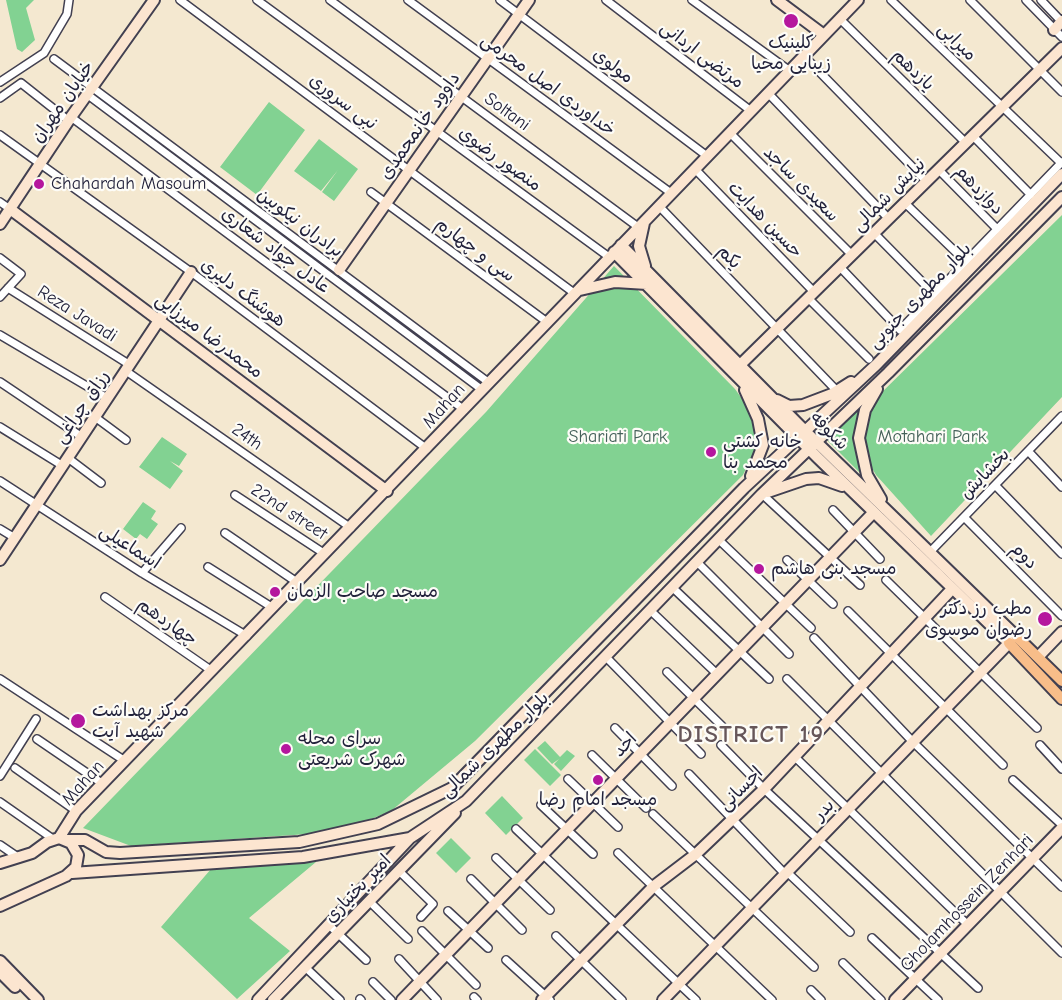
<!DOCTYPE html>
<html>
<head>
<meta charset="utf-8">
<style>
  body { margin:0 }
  canvas { display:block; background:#f4e8d0 }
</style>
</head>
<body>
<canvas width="1062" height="1000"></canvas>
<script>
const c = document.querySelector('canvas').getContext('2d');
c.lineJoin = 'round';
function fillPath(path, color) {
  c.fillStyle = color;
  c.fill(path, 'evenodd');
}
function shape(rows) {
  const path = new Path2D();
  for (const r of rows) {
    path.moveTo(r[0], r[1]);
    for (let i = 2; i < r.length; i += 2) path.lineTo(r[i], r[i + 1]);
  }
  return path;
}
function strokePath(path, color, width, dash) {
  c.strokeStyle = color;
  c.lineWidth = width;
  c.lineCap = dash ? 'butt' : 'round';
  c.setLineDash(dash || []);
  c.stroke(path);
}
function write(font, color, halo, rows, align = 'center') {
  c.font = font + ' "Comic Neue","Playpen Sans Arabic",sans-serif';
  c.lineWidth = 4.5;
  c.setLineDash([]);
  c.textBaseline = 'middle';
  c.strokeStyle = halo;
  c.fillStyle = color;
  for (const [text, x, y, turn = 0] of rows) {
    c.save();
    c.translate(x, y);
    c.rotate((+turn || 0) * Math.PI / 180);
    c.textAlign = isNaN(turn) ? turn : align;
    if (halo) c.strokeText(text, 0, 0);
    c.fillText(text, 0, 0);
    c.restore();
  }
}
const green = shape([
  [6,0,34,0,26,8,35,40,22,52,17,49],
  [269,102,305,130,257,195,220,167],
  [319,139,358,169,334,201,322,192,338,170,321,191,294,171],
  [1062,215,1062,397,931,536,876,475,869,463,864,436,870,408,875,399],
  [614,266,735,389,748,407,758,444,743,475,475,741,391,811,338,832,131,846,83,828,486,412],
  [860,406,854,441,864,477,828,441],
  [162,437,187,454,179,466,170,461,183,471,170,489,139,467],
  [143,502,156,511,151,519,158,524,147,539,140,534,136,539,123,529],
  [545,741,560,757,567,750,575,756,561,771,554,764,559,759,552,764,537,748],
  [535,749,561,775,550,786,524,760],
  [502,796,523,818,506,835,485,813],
  [451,838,471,858,456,873,436,853],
  [316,862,249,918,290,951,237,999,161,927,211,869]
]);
const street = shape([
  [180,0,574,293],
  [257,0,609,257],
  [330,0,638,227],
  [408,0,671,193],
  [500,0,707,156],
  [606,0,751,111],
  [692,0,790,71],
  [891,0,1061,163],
  [970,0,1062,92],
  [1026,0,1062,37],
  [1041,0,1062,22],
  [840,19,966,143],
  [804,56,927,182],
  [54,59,488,382],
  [0,82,44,53,67,14,69,0],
  [768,93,889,219],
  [88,95,481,389],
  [0,98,21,83,69,121],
  [71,117,463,409],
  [730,133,852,255],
  [0,135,191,272,427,449],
  [973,136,1031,195],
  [695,169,814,292],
  [939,170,998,230],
  [371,192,547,322],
  [0,202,10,209],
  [905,203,966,262],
  [659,206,837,391],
  [874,233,935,295],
  [0,258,21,274,0,297],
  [840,267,900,330,1062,162],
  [8,288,130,365],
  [808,298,869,359],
  [0,335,107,398],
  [126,371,351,528],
  [0,382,82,437],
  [95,417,126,440],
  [0,427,63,466],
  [1028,451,1062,487],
  [68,458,101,483],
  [0,481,142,573,247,636],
  [995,485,1062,554],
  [762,494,860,585],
  [235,495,325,554],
  [833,510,880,559],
  [964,517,1062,616],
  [0,529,15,538],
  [225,533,298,583],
  [719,540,811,628],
  [930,552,1062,416],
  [787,560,833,604],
  [697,562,789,654],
  [208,567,273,608],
  [142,573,181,528],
  [886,580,1037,728],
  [673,588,769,679],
  [105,597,212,671],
  [651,611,717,674],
  [848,611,1003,765],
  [814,638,913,742,1062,887],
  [606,657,701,754],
  [667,672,722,726],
  [0,679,125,761],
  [787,679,1062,953],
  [615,728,672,786],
  [37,739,103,784],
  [721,745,764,789,978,988],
  [1040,745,1062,769],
  [592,755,646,808],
  [795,757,968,925],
  [15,768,76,811],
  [689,774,785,874],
  [0,776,36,719],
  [568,779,618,827],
  [1013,780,1062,825],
  [0,802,53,839],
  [541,805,593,854],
  [653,814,814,967],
  [516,829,696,1000],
  [0,845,19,858],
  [618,853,772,1000],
  [496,858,550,910],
  [399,871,433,904,421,917],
  [787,872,850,932],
  [471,879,522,930],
  [369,901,408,939],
  [448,911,488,948],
  [329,925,366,960],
  [422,931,476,985],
  [556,936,622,1000],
  [872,938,938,1000],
  [399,959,437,1000],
  [506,960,550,1000],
  [843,963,881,1000],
  [305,967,340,1000],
  [373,982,391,1000],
  [811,990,821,1000],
  [474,997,477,1000],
  [360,999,361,1000]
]);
const secondary = shape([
  [777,0,824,35],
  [1054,30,1062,21],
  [10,209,387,491],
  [644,223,639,246,645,266],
  [0,224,71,117,154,0],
  [621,245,805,431,1017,637],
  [614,252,817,457,1009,643,663,1000],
  [339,270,529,0],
  [580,290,615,282,647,284],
  [740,365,1062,48],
  [877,389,865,410,859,438,867,475,881,499],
  [745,390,758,419,763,445,751,476],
  [777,400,789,406,803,405,832,394,851,382],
  [768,492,806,479,819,478,842,486],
  [0,560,191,272],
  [1039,656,1062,632],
  [59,838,76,811,858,0],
  [65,840,85,840,106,852,120,853,299,842,378,824,452,788,744,488,876,365,1062,174],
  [0,863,32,853,47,842,59,838,71,843,78,855,76,867,66,876,0,906],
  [72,873,303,857,410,838,466,801,762,494,888,373,1062,197],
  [0,961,38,1000],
  [0,972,15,987],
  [258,1000,410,838],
  [273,1000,455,813],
  [402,1000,873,513],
  [542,1000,654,886,696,854,764,789,952,589],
  [895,1000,1062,828]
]);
const primary = shape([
  [1017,637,1062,681],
  [1009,643,1062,699]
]);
const markers = [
  [791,21,8,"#b5179e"],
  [39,184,6,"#b5179e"],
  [711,452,6,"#b5179e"],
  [759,569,6,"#b5179e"],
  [275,592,6,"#b5179e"],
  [1045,619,8,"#b5179e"],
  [78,721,8,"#b5179e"],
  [286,749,6,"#b5179e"],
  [598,780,6,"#b5179e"]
];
const streetNames = [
  ["میرابی",957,42,44],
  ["مرتضی اردانی",702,55,37],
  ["مولوی",613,66,37],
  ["یازدهم",913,70,44],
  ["خداوردی اصل محرمی",548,85,36],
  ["خیابان مهران",63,102,-55],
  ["نبی سروری",343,102,37],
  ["Soltani",507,112,36],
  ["داوود خانمحمدی",420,126,-55],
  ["منصور رضوی",500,159,36],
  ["سعیدی ساجد",801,184,45],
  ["دوازدهم",979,190,46],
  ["نیایش شمالی",889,195,-45],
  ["حسین هدایت",765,220,46],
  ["برادران نیکوبین",300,223,37],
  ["سی و چهارم",475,250,37],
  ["عادل جواد شعاری",276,251,37],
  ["یکم",729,257,46],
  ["هوشنگ دلیری",243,293,37],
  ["بلوار مطهری جنوبی",920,296,-46],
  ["Reza Javadi",77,314,32],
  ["محمدرضا میرزایی",209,336,37],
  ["Mahan",444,406,-48],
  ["رزاق چراغی",82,407,-56],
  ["شکوفه",829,431,45],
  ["24th",247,437,35],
  ["بخشایش",985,474,-46],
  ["22nd street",289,512,33],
  ["اسماعیلی",130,547,32],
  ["دوم",1024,556,45],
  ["چهاردهم",167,622,35],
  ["بلوار مطهری شمالی",495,745,-44],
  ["احد",625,745,-46],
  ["Mahan",83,783,-48],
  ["احسانی",741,789,-45],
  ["بدر",824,810,-46],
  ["امیر بختیاری",358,889,-46],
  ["Gholamhossein Zenhari",967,903,-46]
];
const poiNames = [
  ["کلینیک",791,43,"center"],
  ["زیبایی محیا",791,64,"center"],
  ["Chahardah Masoum",51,184],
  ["خانه کشتی",723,442],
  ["محمد بنا",723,463],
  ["مسجد بنی هاشم",771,569],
  ["مسجد صاحب الزمان",287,592],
  ["مطب رز دکتر",1032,609,"right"],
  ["رضوان موسوی",1032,630,"right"],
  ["مرکز بهداشت",92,711],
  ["شهید آیت",92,732],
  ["سرای محله",298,739],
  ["شهرک شریعتی",298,760],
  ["مسجد امام رضا",598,800,"center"]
];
const parkNames = [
  ["Shariati Park",618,437],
  ["Motahari Park",932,437]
];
const districtNames = [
  ["DISTRICT 19",751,735]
];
fillPath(green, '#82d292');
strokePath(street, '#424051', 10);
strokePath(secondary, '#424051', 14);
strokePath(primary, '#424051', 14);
strokePath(street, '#fff', 7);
strokePath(secondary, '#fce5d0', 10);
strokePath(primary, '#f8bd89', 10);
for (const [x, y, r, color] of markers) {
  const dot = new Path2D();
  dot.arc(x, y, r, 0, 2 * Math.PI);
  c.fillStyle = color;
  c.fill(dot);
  strokePath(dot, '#fdfcf7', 2);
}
write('18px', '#22223b', '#fdfcf7', streetNames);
write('18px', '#22223b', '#fdfcf7', poiNames, 'left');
write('18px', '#446059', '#fdfcf7', parkNames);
c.letterSpacing = '1.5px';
write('bold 24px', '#665659', '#fdfcf7', districtNames);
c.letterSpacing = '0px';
</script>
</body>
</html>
